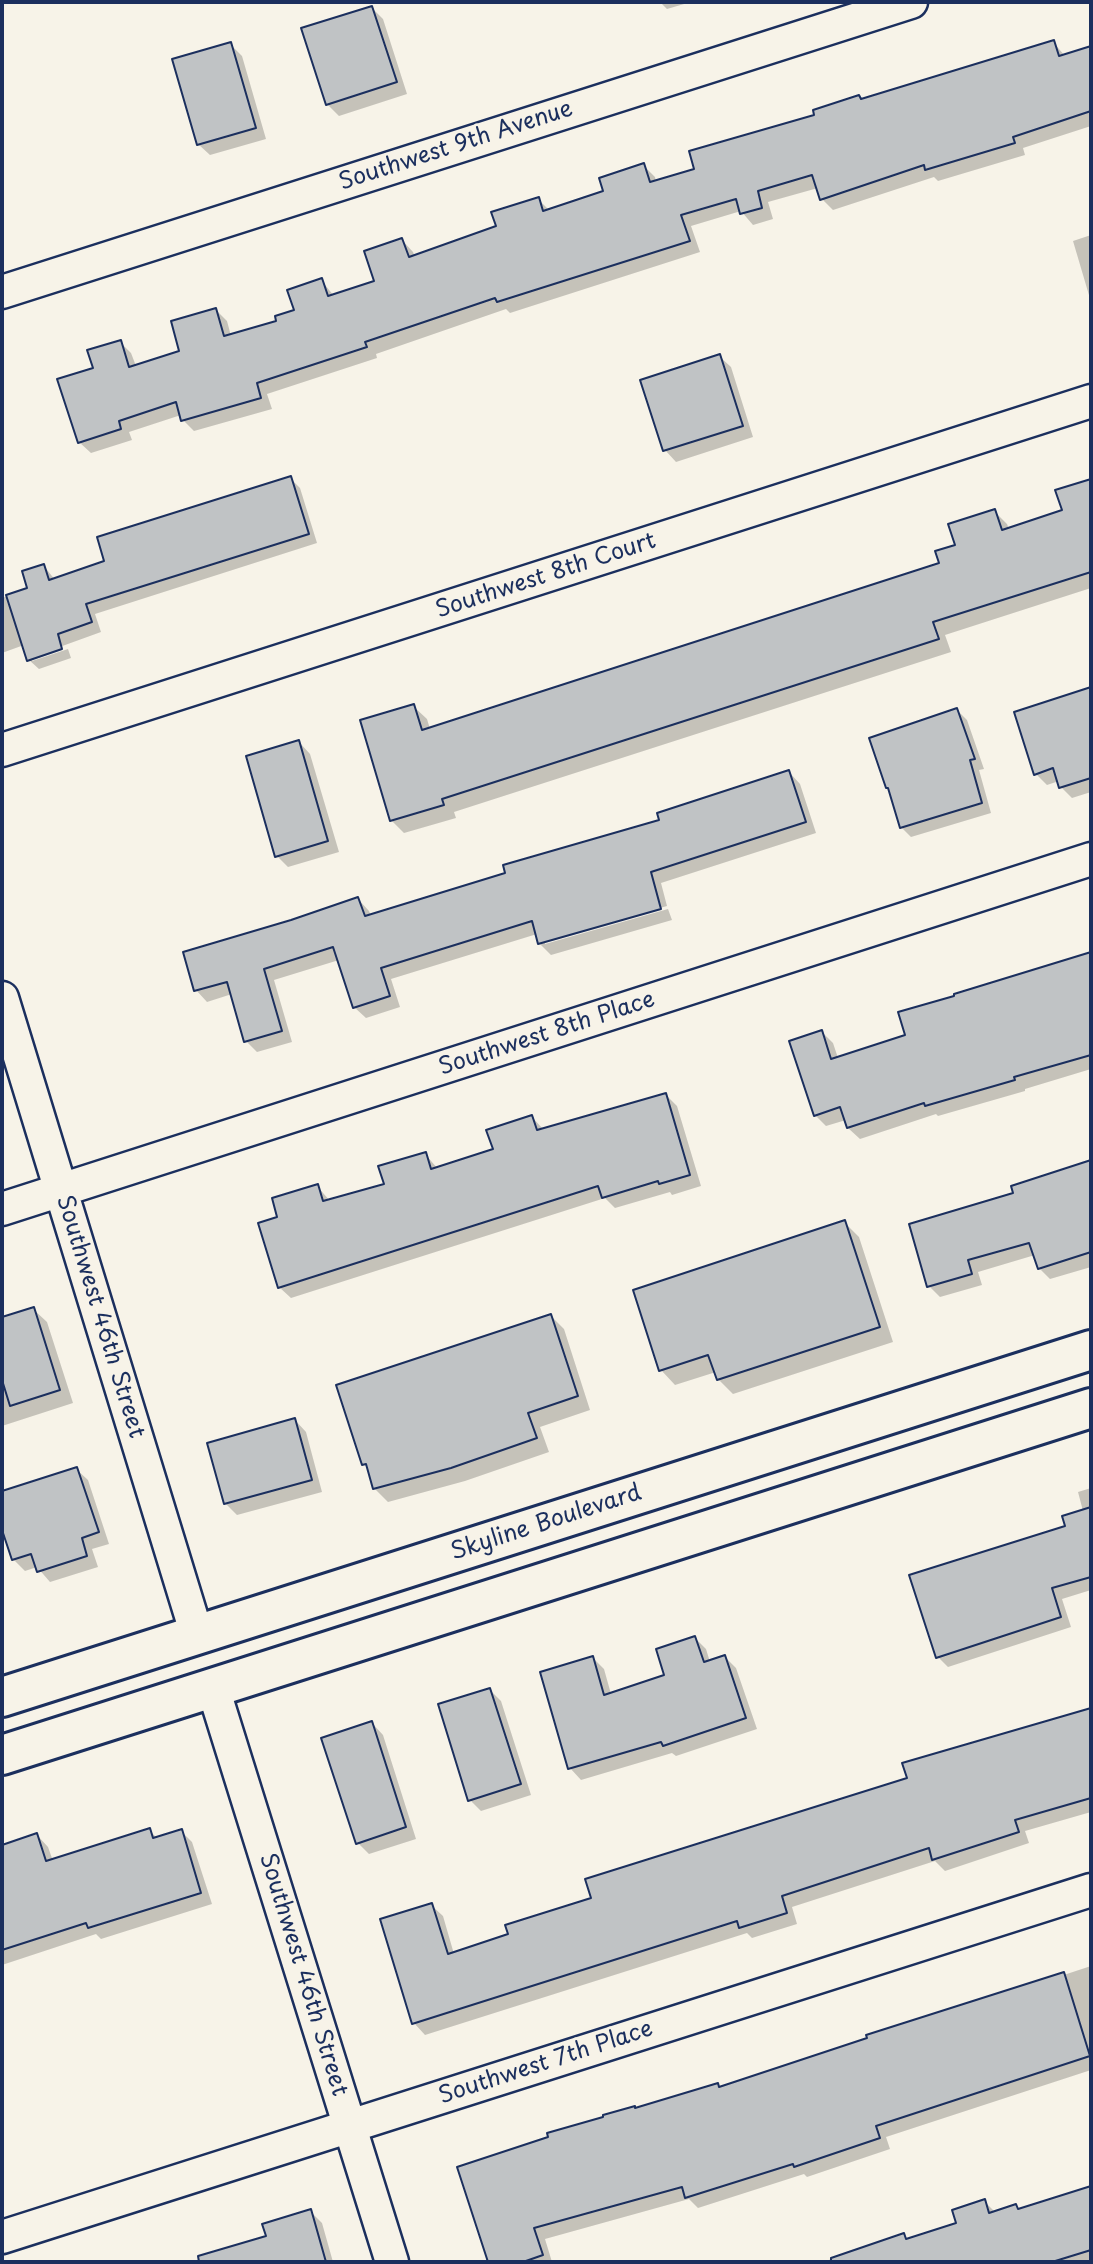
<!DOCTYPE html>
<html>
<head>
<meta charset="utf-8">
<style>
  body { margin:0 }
  #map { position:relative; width:1093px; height:2264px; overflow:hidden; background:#f7f3e8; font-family:"Playpen Sans",sans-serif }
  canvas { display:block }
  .frame { position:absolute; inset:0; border:4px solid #1b2f5e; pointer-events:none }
</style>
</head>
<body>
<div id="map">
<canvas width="1093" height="2264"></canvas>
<div class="frame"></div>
</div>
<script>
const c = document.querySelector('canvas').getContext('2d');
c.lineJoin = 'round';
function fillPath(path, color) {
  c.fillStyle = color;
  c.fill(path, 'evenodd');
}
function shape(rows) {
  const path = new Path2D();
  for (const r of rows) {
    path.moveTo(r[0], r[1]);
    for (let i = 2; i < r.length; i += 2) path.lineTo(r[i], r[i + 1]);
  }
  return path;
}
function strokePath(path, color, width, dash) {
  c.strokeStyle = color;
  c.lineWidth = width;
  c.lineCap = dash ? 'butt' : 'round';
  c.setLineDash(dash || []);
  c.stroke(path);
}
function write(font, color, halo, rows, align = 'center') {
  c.font = font + ' "Playpen Sans",sans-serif';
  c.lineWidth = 5;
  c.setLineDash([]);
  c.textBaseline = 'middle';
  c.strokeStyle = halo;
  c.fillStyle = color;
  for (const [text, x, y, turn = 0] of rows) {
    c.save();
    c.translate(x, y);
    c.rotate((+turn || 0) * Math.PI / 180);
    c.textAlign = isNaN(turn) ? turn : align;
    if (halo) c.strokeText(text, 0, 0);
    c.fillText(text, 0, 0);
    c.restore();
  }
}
const shadow = shape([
  [660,2,691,2,667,9],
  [372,8,383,19,407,94,339,116,327,104],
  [1053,42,1065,56,1091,48,1091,126,1023,148,1025,155,938,181,934,177,833,210,822,199,818,188,768,202,773,219,753,225,741,211,691,226,700,252,510,313,506,309,376,354,377,358,267,394,272,409,194,431,183,420,181,415,129,432,132,440,91,453,79,442,95,369,120,342,131,353,136,366,181,352,216,310,227,321,231,336,278,322,296,311,321,280,334,296,376,282,402,240,413,252,415,257,498,227,538,199,550,211,606,192,643,165,655,177,656,182,696,170,859,97,863,101],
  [230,44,242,56,266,139,210,155,198,144],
  [1091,235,1091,302,1073,241],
  [719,356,731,367,753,437,676,462,665,450],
  [290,478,300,488,317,543,95,614,101,632,32,657,32,661,68,649,71,658,39,669,29,660,24,645,2,653,2,598,29,589,44,566,55,580,106,562],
  [1091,480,1091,588,945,635,951,652,454,812,456,818,404,833,391,820,413,706,427,719,430,729,941,564,957,546,994,511,1007,524,1009,529,1064,511,1058,491],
  [1091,689,1091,792,1072,798,1061,787,1059,781,1047,785,1036,774,1016,713],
  [957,710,967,720,984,769,979,770,991,813,911,837,901,827],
  [299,742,310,754,339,852,288,867,277,856],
  [789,772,800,784,816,833,661,883,667,906,545,941,545,944,668,909,672,920,551,955,540,944,537,934,391,979,400,1007,366,1018,354,1007,339,960,274,980,292,1042,257,1052,246,1041,232,994,207,1002,196,990,358,899,369,911,371,916,507,874,661,821],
  [1091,954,1091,1069,1025,1089,1025,1091,938,1116,936,1114,860,1139,848,1128,846,1120,826,1126,815,1115,822,1032,833,1043,838,1058,907,1036,956,995],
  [666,1095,677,1106,701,1186,672,1195,670,1192,615,1208,605,1198,291,1298,279,1287,280,1218,317,1186,330,1201,386,1185,425,1154,438,1169,495,1150,532,1117,543,1129],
  [1091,1162,1091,1267,1050,1279,1039,1268,1035,1255,978,1272,982,1285,940,1297,929,1286,1015,1194,1013,1187],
  [844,1222,859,1237,893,1342,733,1394,718,1379,716,1372,675,1385,661,1370],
  [33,1309,47,1322,73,1403,2,1426,2,1319],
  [551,1316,564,1329,590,1410,540,1427,549,1452,465,1481,388,1502,374,1488,370,1470,364,1464],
  [295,1420,306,1432,322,1492,237,1515,225,1503],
  [76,1469,88,1480,109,1544,92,1549,98,1567,50,1582,37,1567,25,1571,13,1559,2,1524,2,1493],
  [1091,1488,1091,1590,1062,1599,1071,1627,948,1667,938,1657,1083,1511,1078,1492],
  [695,1638,706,1649,710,1662,725,1657,736,1668,757,1729,676,1756,672,1753,581,1780,570,1768,593,1658,604,1669,611,1694,666,1676],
  [490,1690,501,1701,531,1795,481,1811,470,1800],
  [1091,1711,1091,1812,1025,1831,1029,1843,945,1871,935,1861,792,1907,797,1924,752,1938,747,1933,425,2035,414,2023,382,1920,431,1905,443,1916,454,1954,510,1935,593,1899,909,1780,990,1737],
  [372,1723,383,1735,416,1839,369,1854,358,1843],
  [149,1830,157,1838,181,1831,192,1842,212,1904,101,1939,96,1934,2,1965,2,1847,37,1835,48,1847,53,1861],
  [1091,1966,1091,2070,886,2137,890,2149,807,2177,804,2174,698,2208,689,2199,545,2239,552,2262,490,2262,459,2168,636,2109,718,2085,721,2088],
  [1091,2187,1091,2262,830,2262,829,2260,904,2235,909,2240,958,2224,984,2201,995,2212,1016,2206,1020,2210],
  [310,2211,322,2223,333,2262,197,2262,268,2237]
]);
const building = shape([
  [372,6,397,82,326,105,301,28,372,6],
  [1054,40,1059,56,1091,46,1091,111,1013,137,1015,143,925,170,924,165,820,200,812,175,758,191,762,208,740,214,736,199,681,215,690,241,497,302,495,298,365,342,367,347,257,383,261,398,181,421,176,402,119,421,121,429,78,443,57,379,93,368,87,350,121,340,129,367,179,351,171,321,216,308,224,336,276,321,275,316,294,310,287,290,322,278,328,296,374,281,364,251,402,238,409,257,496,226,491,212,539,197,543,211,603,191,599,178,644,163,650,182,694,169,689,151,814,115,813,110,859,95,861,99,1054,40],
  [231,42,256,128,197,145,172,59,231,42],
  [720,354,743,426,663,451,640,380,720,354],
  [291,476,309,534,86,604,92,622,58,634,62,649,27,661,6,595,27,588,22,571,44,564,49,580,104,561,97,537,291,476],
  [1091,479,1091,572,933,622,939,639,442,799,444,805,390,821,360,720,414,704,422,730,939,563,935,551,955,545,948,524,995,509,1002,530,1062,510,1055,490,1091,479],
  [1091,687,1091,778,1059,788,1053,768,1034,775,1014,712,1091,687],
  [957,708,975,759,970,760,982,803,900,828,888,788,886,788,869,738,957,708],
  [299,740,328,841,275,857,246,756,299,740],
  [789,770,806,822,651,872,661,909,538,944,532,921,381,968,390,996,353,1008,333,947,264,969,282,1031,244,1042,227,982,194,991,183,952,291,920,358,897,365,916,505,873,503,865,659,820,657,813,789,770],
  [1091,952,1091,1055,1014,1077,1015,1080,925,1106,924,1103,847,1128,840,1107,814,1116,789,1041,822,1030,831,1059,905,1035,898,1012,954,996,954,994,1091,952],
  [666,1093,690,1175,659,1184,658,1181,602,1198,598,1186,278,1288,258,1223,277,1217,272,1198,318,1184,323,1201,384,1184,378,1166,426,1152,431,1169,493,1149,486,1130,532,1115,537,1130,666,1093],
  [1091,1160,1091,1252,1038,1269,1029,1243,968,1260,972,1274,927,1287,909,1224,1013,1193,1011,1186,1091,1160],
  [845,1220,880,1327,717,1380,708,1355,659,1371,633,1290,845,1220],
  [34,1307,60,1390,10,1406,2,1380,2,1317,34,1307],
  [551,1314,578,1396,528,1413,537,1438,451,1468,373,1489,366,1464,362,1465,336,1385,551,1314],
  [295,1418,312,1480,224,1504,207,1443,295,1418],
  [77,1467,99,1532,82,1538,87,1556,37,1572,31,1554,12,1560,2,1530,2,1491,77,1467],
  [1091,1507,1091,1577,1052,1588,1061,1617,936,1658,909,1575,1065,1526,1062,1516,1091,1507],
  [695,1636,704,1662,725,1655,746,1718,663,1746,661,1742,568,1769,540,1672,593,1656,604,1695,664,1675,656,1649,695,1636],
  [490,1688,521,1784,468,1801,438,1704,490,1688],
  [1091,1708,1091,1798,1015,1820,1019,1832,932,1860,929,1848,782,1896,787,1913,739,1928,737,1921,412,2024,380,1919,432,1903,448,1954,508,1934,505,1925,591,1898,585,1879,907,1778,902,1763,1091,1708],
  [372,1721,406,1827,356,1844,321,1738,372,1721],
  [150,1828,153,1838,182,1829,201,1893,88,1928,86,1923,2,1950,2,1845,37,1833,46,1861,150,1828],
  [1064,1972,1090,2056,876,2126,880,2138,794,2167,793,2164,685,2198,682,2187,534,2228,543,2255,523,2262,488,2262,457,2167,548,2137,547,2133,603,2117,603,2115,635,2106,635,2108,718,2083,719,2087,867,2038,866,2035,1064,1972],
  [1091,2186,1091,2250,1052,2262,831,2262,831,2258,904,2233,906,2239,956,2223,952,2210,985,2199,989,2213,1016,2204,1018,2209,1091,2186],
  [311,2209,326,2262,199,2262,198,2256,266,2236,262,2224,311,2209]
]);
const minor = shape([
  [2,292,911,2],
  [2,750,1091,401],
  [2,998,197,1635],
  [2,1209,1091,859],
  [213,1688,392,2262],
  [2,2237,1091,1890]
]);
const tertiary = shape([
  [2,1697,1091,1350],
  [2,1755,1091,1408]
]);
const streetNames = [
  ["Southwest 9th Avenue",456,146,-18],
  ["Southwest 8th Court",546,576,-18],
  ["Southwest 8th Place",547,1034,-18],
  ["Southwest 46th Street",100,1317,73],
  ["Skyline Boulevard",546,1523,-18],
  ["Southwest 46th Street",303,1975,73],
  ["Southwest 7th Place",546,2063,-18]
];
fillPath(shadow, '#0003');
fillPath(building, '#c0c3c5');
strokePath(building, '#1b2f5e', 2);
strokePath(minor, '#1b2f5e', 37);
strokePath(tertiary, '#1b2f5e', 44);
strokePath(minor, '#f7f3e8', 32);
strokePath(tertiary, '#f7f3e8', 38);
write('23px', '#1b2f5e', '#f7f3e8', streetNames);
</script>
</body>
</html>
